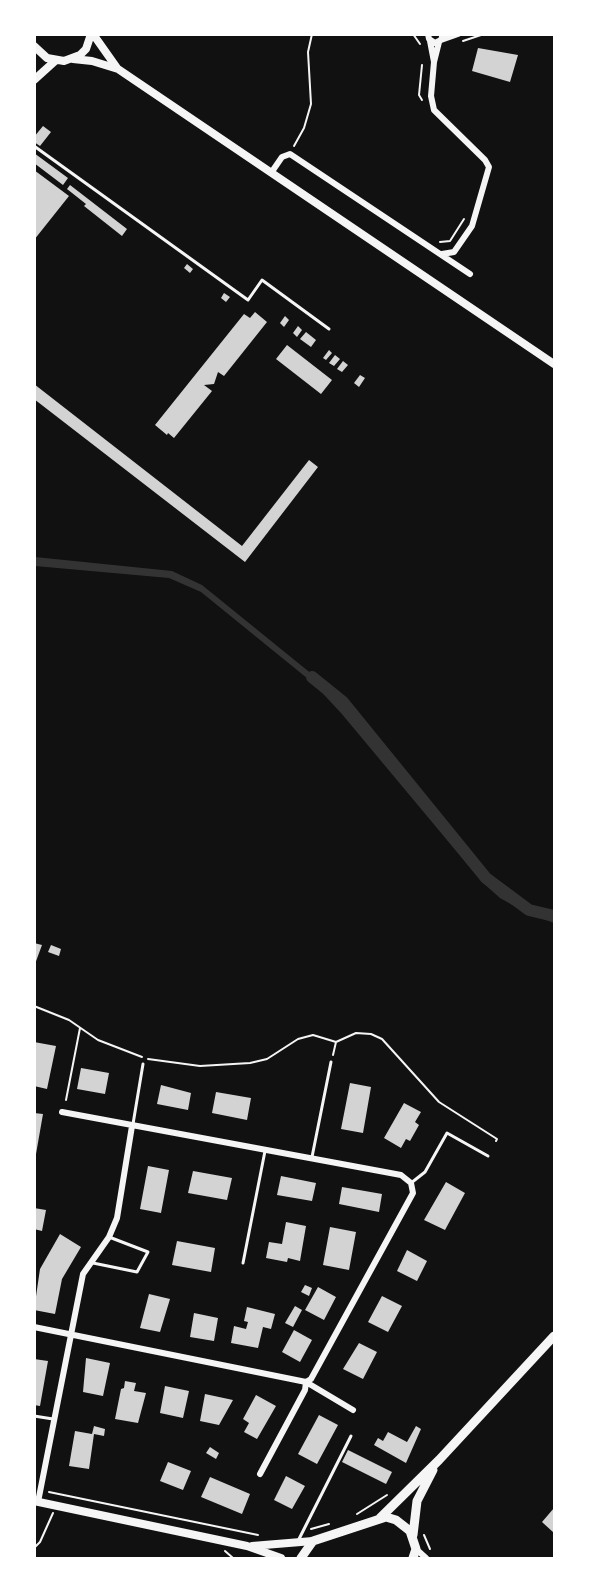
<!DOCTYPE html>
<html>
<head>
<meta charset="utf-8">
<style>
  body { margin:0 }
  #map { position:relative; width:589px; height:1593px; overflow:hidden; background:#111; font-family:"Golos Text",sans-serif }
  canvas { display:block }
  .frame { position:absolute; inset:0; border:36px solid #fff; pointer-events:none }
</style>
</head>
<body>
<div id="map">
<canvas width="589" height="1593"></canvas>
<div class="frame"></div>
</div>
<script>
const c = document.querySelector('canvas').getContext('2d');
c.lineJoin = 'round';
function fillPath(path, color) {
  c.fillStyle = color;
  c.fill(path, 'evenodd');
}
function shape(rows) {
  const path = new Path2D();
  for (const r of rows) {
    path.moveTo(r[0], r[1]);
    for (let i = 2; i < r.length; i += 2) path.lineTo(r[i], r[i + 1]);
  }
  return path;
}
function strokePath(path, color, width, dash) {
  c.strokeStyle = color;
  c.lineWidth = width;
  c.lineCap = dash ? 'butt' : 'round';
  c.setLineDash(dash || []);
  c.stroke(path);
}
const water = shape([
  [35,557,172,571,202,585,313,675,357,721,488,880,526,906,554,915,554,923,523,911,500,898,482,882,341,713,313,683,201,592,169,578,35,566]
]);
const canal = shape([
  [312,677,343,702,486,878,529,910,554,916]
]);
const building = shape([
  [478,48,518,55,510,82,472,71],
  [43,126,51,132,40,146,34,142,34,137],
  [34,153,68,178,63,185,34,163],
  [34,170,69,196,34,240],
  [70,185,127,229,122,236,84,206,86,204,67,189],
  [187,264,193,269,190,273,184,268],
  [224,293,230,297,226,302,221,298],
  [255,312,267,322,224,376,218,372,214,384,204,385,212,391,174,438,168,433,167,435,155,425,244,314,250,318],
  [285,316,289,320,284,327,280,323],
  [298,326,302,330,297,337,293,333],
  [306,332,316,340,311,347,300,339],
  [287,345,332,380,321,394,276,359],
  [329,350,332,353,326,360,323,358],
  [335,355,340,359,334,366,329,363],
  [343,361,348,365,342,372,337,369],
  [360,375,365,378,359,387,354,383],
  [34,384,242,546,309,460,318,467,245,562,34,399],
  [34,943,42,945,35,964,34,964],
  [51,945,61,949,59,956,48,952],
  [34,1042,56,1046,47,1089,34,1086],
  [81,1068,109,1073,105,1094,77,1089],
  [350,1083,371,1087,363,1133,341,1129],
  [161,1085,191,1093,188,1110,157,1104],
  [216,1092,251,1098,247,1120,212,1113],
  [404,1103,421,1112,415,1122,419,1125,410,1141,406,1139,401,1148,384,1138],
  [34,1113,43,1114,36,1154,34,1154],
  [148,1166,169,1170,161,1213,140,1209],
  [193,1171,232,1178,227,1200,188,1193],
  [281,1176,316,1183,312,1201,277,1195],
  [446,1182,465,1193,445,1230,424,1220],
  [342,1187,382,1194,379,1212,339,1204],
  [34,1208,46,1210,42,1231,34,1229],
  [286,1222,306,1226,300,1261,288,1258,287,1262,266,1258,269,1242,282,1244],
  [330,1227,356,1232,349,1270,323,1265],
  [60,1234,81,1247,62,1279,55,1314,34,1310,40,1269],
  [177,1241,215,1248,211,1272,172,1265],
  [407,1250,427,1261,417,1281,397,1271],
  [305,1285,312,1288,309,1296,301,1292],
  [318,1287,336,1297,324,1320,305,1310],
  [149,1294,170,1299,160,1332,140,1328],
  [382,1296,402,1306,388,1332,368,1322],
  [295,1306,302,1310,293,1327,285,1323],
  [247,1307,275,1314,271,1329,263,1327,258,1348,231,1343,234,1326,246,1329,248,1322,244,1321],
  [194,1313,218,1318,214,1341,190,1337],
  [294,1330,312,1340,300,1362,282,1352],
  [359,1343,377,1352,363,1379,343,1369],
  [86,1358,110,1363,103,1396,83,1392],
  [34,1359,48,1361,40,1406,34,1405],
  [125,1381,136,1383,134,1391,146,1393,138,1423,115,1419,121,1389,124,1388],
  [165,1386,189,1391,183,1418,160,1413],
  [205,1394,233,1400,219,1425,200,1421],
  [256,1395,276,1406,257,1439,244,1432,249,1423,243,1419],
  [319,1415,338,1425,317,1464,298,1454],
  [94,1426,105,1429,104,1436,94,1434,89,1469,69,1466,75,1431,92,1434],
  [416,1426,421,1429,406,1463,374,1445,378,1438,383,1441,388,1432,407,1442],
  [210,1447,219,1453,216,1459,206,1453],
  [348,1450,392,1472,386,1484,342,1462],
  [168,1462,191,1471,183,1490,160,1481],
  [286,1476,305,1486,292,1509,274,1500],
  [210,1477,250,1494,242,1514,201,1497],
  [554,1508,554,1533,542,1522]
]);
const path = shape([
  [413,34,420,44],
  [463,41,484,34],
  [422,65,419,95,422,100],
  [294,146,304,128,311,104,308,52,312,34],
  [440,242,450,241,464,219],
  [34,1006,69,1020,98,1040,142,1057],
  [336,1042,356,1033,371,1034,382,1039,439,1102,497,1139,496,1141],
  [148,1059,200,1066,250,1063,267,1059,298,1039,313,1035,336,1042,333,1055],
  [66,1100,80,1028],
  [49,1492,258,1535],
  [357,1514,387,1495],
  [311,1529,329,1524],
  [424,1535,430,1549],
  [34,1548,40,1542,53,1513],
  [225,1551,233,1558]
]);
const service = shape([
  [34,146,248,300,262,280,329,329],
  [133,1124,143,1064],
  [312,1157,331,1062],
  [411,1183,425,1172,447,1133,488,1156],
  [93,1263,137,1272,148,1252,109,1237],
  [243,1263,265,1151],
  [34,1416,53,1419],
  [298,1541,351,1436]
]);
const minor = shape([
  [428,34,429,39,435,43,441,40,443,34],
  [441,40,458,34],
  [430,41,434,62,439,42],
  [434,62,431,96,434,110,485,160,489,167,472,226,454,252,442,254],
  [271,173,282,157,290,154,470,274],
  [62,1112,401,1175,411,1183,413,1193,311,1379,306,1382,305,1390,260,1474],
  [34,1327,306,1382,353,1410],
  [38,1502,83,1274,109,1237,117,1218,132,1126],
  [416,1549,426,1558]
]);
const tertiary = shape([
  [93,34,117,68],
  [34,46,47,58,64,61,80,55,86,49,91,34],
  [73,59,92,61,118,69,554,364],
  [34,80,55,61],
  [34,1501,247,1546,281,1558],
  [252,1546,313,1541]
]);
const primary = shape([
  [380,1518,439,1460,554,1336],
  [413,1535,417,1501,433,1470],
  [301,1558,313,1541,386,1517,396,1520,410,1531,416,1549,413,1558]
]);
fillPath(water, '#333');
strokePath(canal, '#333', 12);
fillPath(building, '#d3d3d3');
strokePath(path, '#f5f5f5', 2);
strokePath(service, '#f5f5f5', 3);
strokePath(minor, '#f5f5f5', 6);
strokePath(tertiary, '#f5f5f5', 8);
strokePath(primary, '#f5f5f5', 9);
</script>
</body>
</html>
